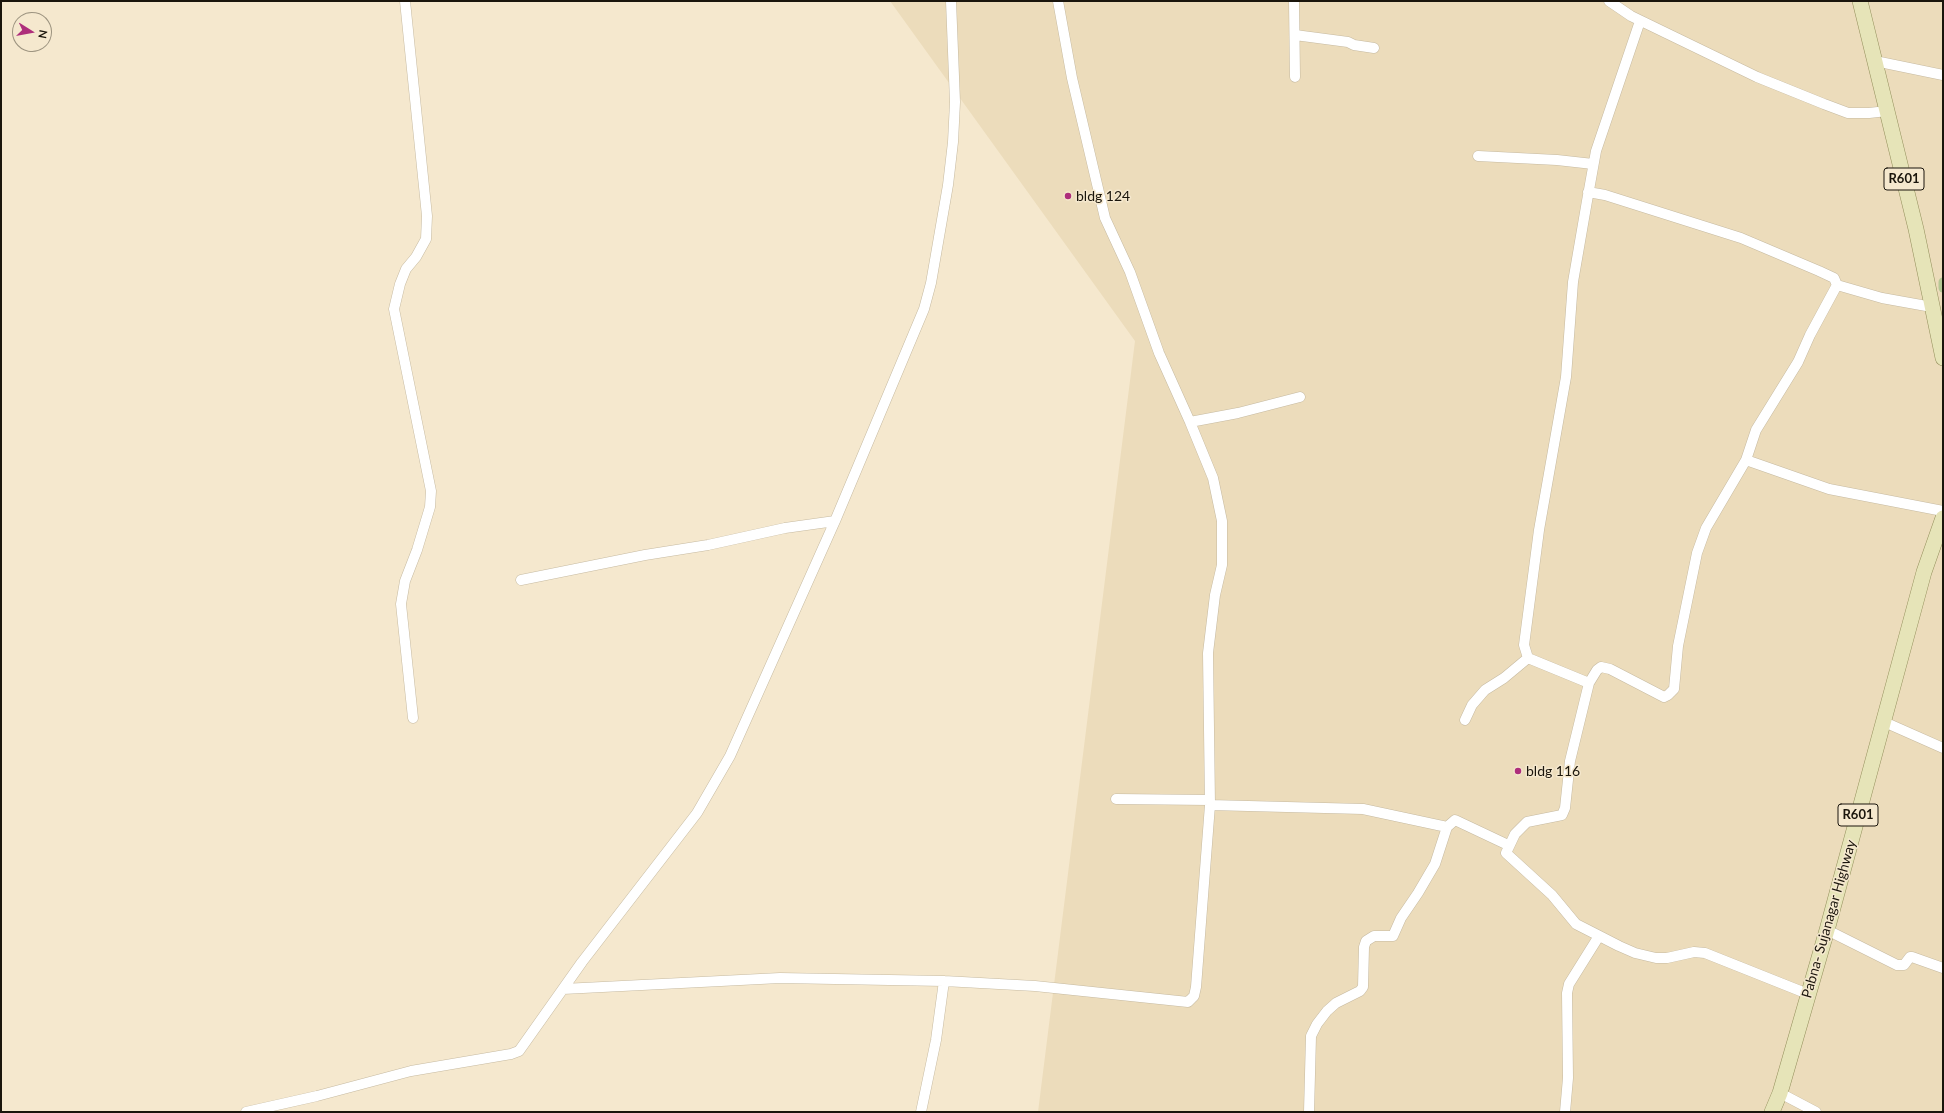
<!DOCTYPE html>
<html>
<head>
<meta charset="utf-8">
<style>
  body { margin:0 }
  #map { position:relative; width:1944px; height:1113px; overflow:hidden; background:#f5e8ce; font-family:Lato,sans-serif }
  canvas { display:block }
  .frame { position:absolute; inset:0; border:2px solid #1a150c; pointer-events:none }
  .north { position:absolute; left:12px; top:12px; width:40px; height:40px; box-sizing:border-box; background:#f5e8ce; border:1px solid #9d9480; border-radius:50%; rotate:101deg; font-size:11px; font-weight:700; line-height:16px; text-align:center; color:#1a150c }
  .north::after { content:''; display:block; margin:auto; width:14px; height:18px; background:#ae2e7b; clip-path:polygon(50% 0,100% 100%,50% 72%,0 100%) }
</style>
</head>
<body>
<div id="map">
<canvas width="1944" height="1113"></canvas>
<div class="frame"></div>
<div class="north">N</div>
</div>
<script>
const c = document.querySelector('canvas').getContext('2d');
c.lineJoin = 'round';
function fillPath(path, color) {
  c.fillStyle = color;
  c.fill(path, 'evenodd');
}
function shape(rows) {
  const path = new Path2D();
  for (const r of rows) {
    path.moveTo(r[0], r[1]);
    for (let i = 2; i < r.length; i += 2) path.lineTo(r[i], r[i + 1]);
  }
  return path;
}
function strokePath(path, color, width, dash) {
  c.strokeStyle = color;
  c.lineWidth = width;
  c.lineCap = dash ? 'butt' : 'round';
  c.setLineDash(dash || []);
  c.stroke(path);
}
function write(font, color, halo, rows, align = 'center') {
  c.font = font + ' Lato,sans-serif';
  c.lineWidth = 3;
  c.setLineDash([]);
  c.textBaseline = 'middle';
  c.strokeStyle = halo;
  c.fillStyle = color;
  for (const [text, x, y, turn = 0] of rows) {
    c.save();
    c.translate(x, y);
    c.rotate((+turn || 0) * Math.PI / 180);
    c.textAlign = isNaN(turn) ? turn : align;
    if (halo) c.strokeText(text, 0, 0);
    c.fillText(text, 0, 0);
    c.restore();
  }
}
const built = shape([
  [890,1,1943,1,1943,1112,1038,1112,1135,341]
]);
const canal = shape([
  [1943,282,1943,288]
]);
const street = shape([
  [405,1,427,216,426,239,416,257,406,269,400,284,394,309,431,491,430,507,417,550,405,581,401,604,413,718],
  [1058,1,1072,78,1105,218,1130,272,1159,353,1190,422,1213,478,1222,521,1222,565,1215,595,1208,653,1210,805],
  [1294,1,1295,77],
  [1609,1,1631,16,1757,77,1824,104,1848,113,1869,113,1887,111],
  [1640,21,1596,151,1587,201,1573,282,1566,377,1539,530,1524,645,1528,658,1589,683,1597,670,1601,667,1610,669,1664,697,1668,695,1674,689,1678,646,1697,553,1706,528,1746,460,1829,489,1943,511],
  [1295,35,1348,42,1354,45,1374,48],
  [1875,61,1943,75],
  [1478,156,1557,160,1593,164],
  [1588,192,1605,195,1741,238,1819,271,1834,278,1837,285,1882,298,1932,307],
  [1190,422,1238,413,1300,397],
  [1746,460,1756,430,1798,362,1810,335,1837,285],
  [521,580,645,555,708,545,785,528,835,521],
  [1589,683,1570,761,1565,808,1562,815,1527,822,1515,834,1506,853,1552,895,1576,924,1619,946,1635,953,1656,958,1667,958,1694,952,1705,953,1808,994],
  [1465,720,1472,705,1485,690,1504,678,1528,658],
  [1882,721,1943,748],
  [1116,799,1210,800],
  [1827,930,1897,965,1904,965,1910,957,1912,957,1943,968],
  [563,989,780,978,944,981,1035,986,1188,1002,1194,996,1196,987,1210,805,1363,809,1447,827],
  [1780,1093,1816,1112],
  [246,1112,317,1096,411,1071,511,1054,519,1051,582,962,697,813,730,756,835,521,924,309,931,283,948,185,953,142,955,102,951,1],
  [921,1112,936,1040,944,981],
  [1309,1112,1311,1036,1317,1024,1327,1011,1336,1003,1360,991,1363,987,1364,947,1366,941,1374,936,1393,936,1401,918,1418,893,1435,864,1447,827,1455,820,1508,845],
  [1565,1112,1568,1078,1567,993,1569,984,1599,936]
]);
const primary = shape([
  [1860,1,1916,229,1943,358],
  [1772,1112,1780,1093,1827,930,1924,572,1943,518]
]);
const markers = [
  [1068,196,4,"#ae2e7b"],
  [1518,771,4,"#ae2e7b"]
];
const shields = [
  [1904,179,40],
  [1858,815,40]
];
const shieldNames = [
  ["R601",1904,179],
  ["R601",1858,815]
];
const poiNames = [
  ["bldg 124",1076,196],
  ["bldg 116",1526,771]
];
const streetNames = [
  ["Pabna- Sujanagar Highway",1829,919,-74]
];
fillPath(built, '#ecdcbb');
strokePath(canal, '#b5c895', 9);
strokePath(street, '#c6baa1', 11);
strokePath(primary, '#94905d', 16);
strokePath(street, '#fff', 10);
strokePath(primary, '#e6e4b8', 15);
for (const [x, y, r, color] of markers) {
  const dot = new Path2D();
  dot.arc(x, y, r, 0, 2 * Math.PI);
  c.fillStyle = color;
  c.fill(dot);
  strokePath(dot, '#f5e8ce', 1.5);
}
for (const [x, y, w] of shields) {
  const box = new Path2D();
  box.roundRect(x - w / 2, y - 11, w, 22, 3);
  c.fillStyle = '#f5e8ce';
  c.fill(box);
  strokePath(box, '#1a150c', 1);
}
write('bold 13px', '#1a150c', null, shieldNames);
write('14px', '#1a150c', '#f5e8ce', poiNames, 'left');
write('14px', '#1a150c', '#f5e8ce', streetNames);
</script>
</body>
</html>
